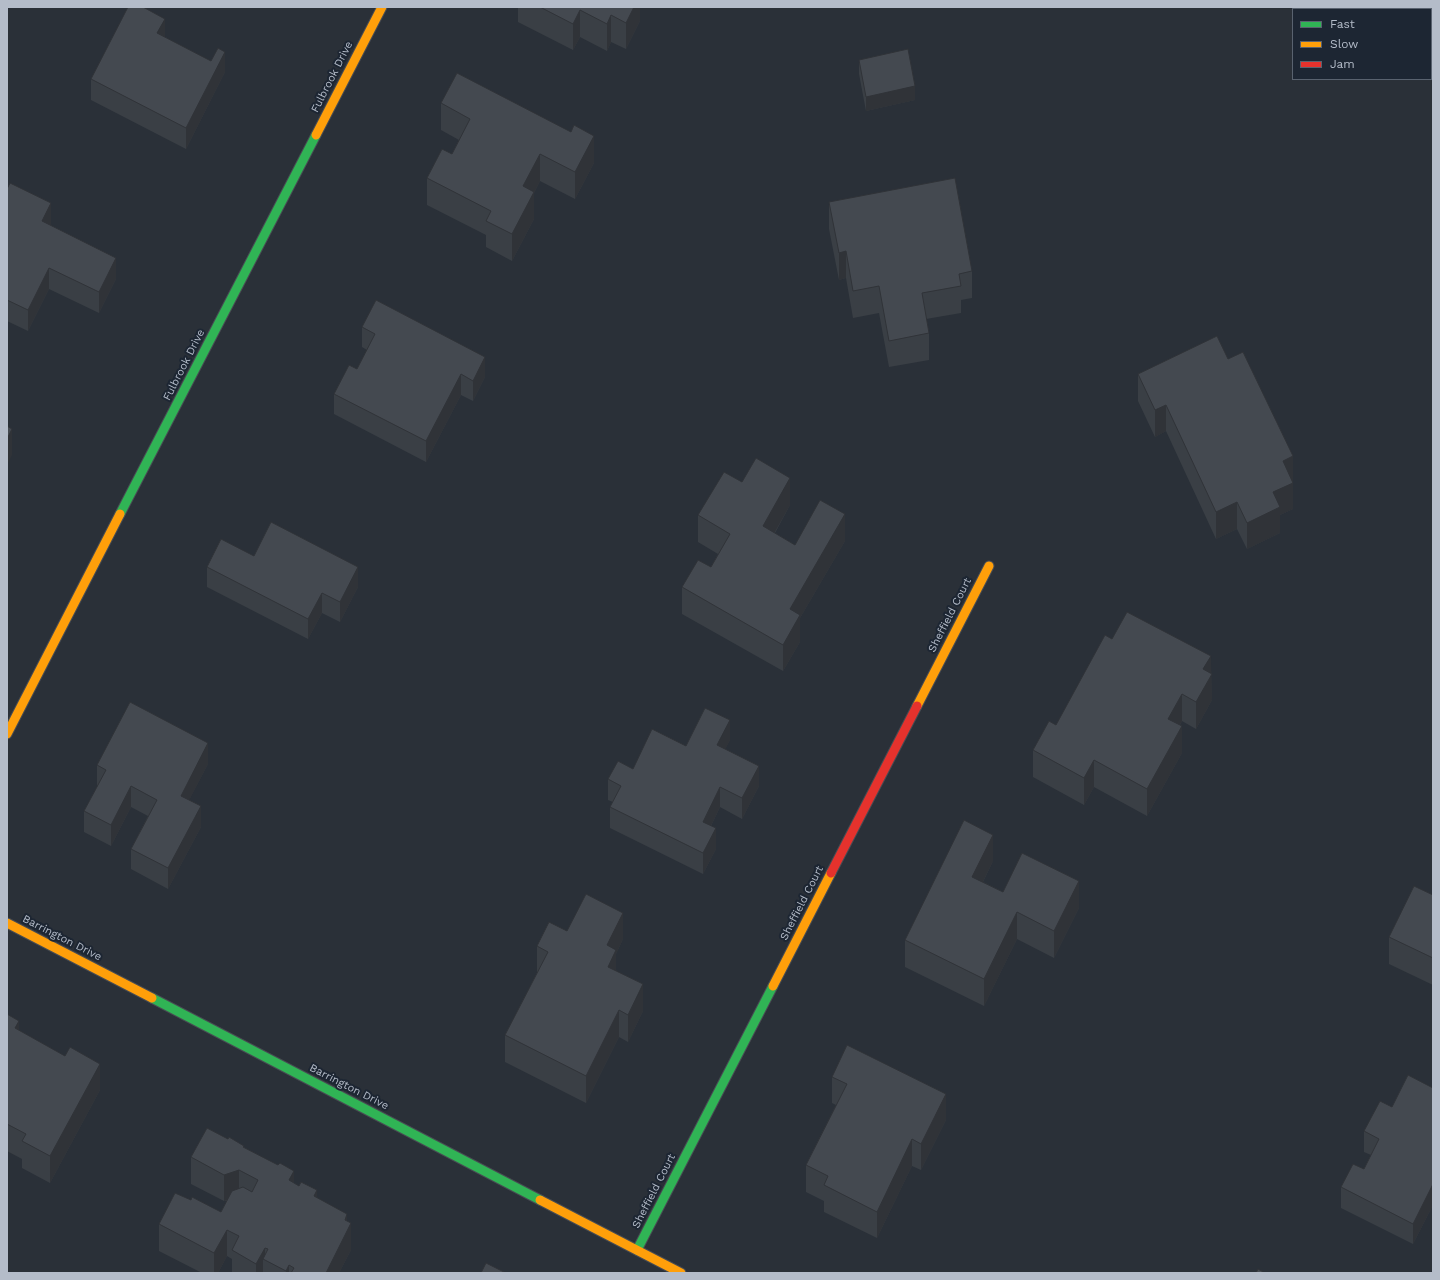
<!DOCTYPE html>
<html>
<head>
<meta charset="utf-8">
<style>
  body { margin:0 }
  #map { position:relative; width:1440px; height:1280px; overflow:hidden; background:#2a3038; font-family:"Work Sans",sans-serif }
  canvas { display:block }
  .frame { position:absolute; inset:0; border:8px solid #b4bcc9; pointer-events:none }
  .legend { position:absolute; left:1292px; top:8px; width:140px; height:72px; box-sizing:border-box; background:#1d2633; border:1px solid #59626f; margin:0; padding:5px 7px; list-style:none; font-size:12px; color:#b4bcc9 }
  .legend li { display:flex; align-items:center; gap:8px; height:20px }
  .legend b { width:20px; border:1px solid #59626f }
</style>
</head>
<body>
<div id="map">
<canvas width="1440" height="1280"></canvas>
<div class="frame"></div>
<ul class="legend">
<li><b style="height:5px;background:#30b455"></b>Fast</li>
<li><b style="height:5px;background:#ff9f0a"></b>Slow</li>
<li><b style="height:5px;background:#e5322d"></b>Jam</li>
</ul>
</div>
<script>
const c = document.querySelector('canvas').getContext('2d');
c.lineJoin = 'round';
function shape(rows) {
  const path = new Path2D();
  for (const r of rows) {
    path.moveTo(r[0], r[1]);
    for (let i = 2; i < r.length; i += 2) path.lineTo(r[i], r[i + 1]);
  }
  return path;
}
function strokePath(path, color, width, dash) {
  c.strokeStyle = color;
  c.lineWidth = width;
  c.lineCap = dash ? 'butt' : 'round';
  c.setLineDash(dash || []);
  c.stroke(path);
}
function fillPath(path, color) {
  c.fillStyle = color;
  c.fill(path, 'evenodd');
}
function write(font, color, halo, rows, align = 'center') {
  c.font = font + ' "Work Sans",sans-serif';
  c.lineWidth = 4;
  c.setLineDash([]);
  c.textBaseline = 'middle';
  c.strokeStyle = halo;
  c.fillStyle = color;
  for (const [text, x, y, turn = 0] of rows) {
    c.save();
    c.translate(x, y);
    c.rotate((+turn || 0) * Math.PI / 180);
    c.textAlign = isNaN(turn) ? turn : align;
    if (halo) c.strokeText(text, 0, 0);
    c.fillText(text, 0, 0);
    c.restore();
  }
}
const fast = shape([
  [120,514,316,135],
  [152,998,540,1200],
  [637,1250,773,986]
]);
const slow = shape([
  [316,135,382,7],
  [917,706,989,566],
  [7,734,120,514],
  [7,923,152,998],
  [773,986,831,873],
  [540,1200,681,1273]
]);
const jam = shape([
  [831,873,917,706]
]);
const wall = shape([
  [518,7,640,7,640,21,626,49,611,42,607,51,580,37,573,50,518,22],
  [165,37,225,72,186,149,91,100,91,79],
  [859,60,915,100,866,111,859,74],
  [441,103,594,163,575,199,540,181,534,193,534,219,512,261,486,247,486,235,427,205,427,178,452,154,459,140,441,130],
  [7,189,51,224,50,225,116,279,99,313,49,289,28,331,7,321],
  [829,202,972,271,972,298,961,300,961,313,926,319,929,333,929,360,889,367,879,313,853,318,846,278,839,280,829,229],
  [362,327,485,377,473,401,461,395,426,462,334,414,334,394,357,369,367,350,362,347],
  [1228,359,1293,456,1293,509,1280,515,1280,533,1247,549,1237,529,1216,539,1166,431,1155,437,1138,401,1138,374],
  [742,482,790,505,775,533,795,545,845,541,800,618,800,642,783,671,682,614,682,587,711,567,718,554,698,542,698,515],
  [254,556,358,587,340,622,322,613,308,639,207,587,207,567],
  [1211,673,1212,700,1196,729,1182,721,1180,725,1182,753,1147,816,1094,787,1084,805,1033,777,1033,750,1056,725],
  [730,740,725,749,759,786,742,819,720,807,711,826,716,849,703,874,610,828,610,807,613,802,608,800,608,779,686,746],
  [208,764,189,800,201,827,168,889,131,869,131,849,148,816,131,807,111,846,84,832,84,811,98,786,97,785,97,765],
  [993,861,983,882,1003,892,1079,908,1054,958,1017,939,984,1006,905,967,905,940],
  [1433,895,1433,985,1389,964,1389,937],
  [623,939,616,954,616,970,643,1011,628,1042,619,1037,586,1103,505,1062,505,1035,537,973,537,946],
  [7,1014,19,1031,100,1090,50,1183,22,1168,22,1159,7,1151],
  [832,1077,946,1120,921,1170,912,1166,877,1238,824,1212,824,1201,806,1192,806,1165,836,1105,832,1103],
  [1433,1088,1433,1205,1413,1244,1341,1208,1341,1187,1364,1169,1371,1155,1364,1152,1364,1131,1392,1107],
  [228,1139,244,1147,294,1183,317,1198,347,1221,351,1250,339,1273,232,1273,232,1259,227,1256,218,1273,202,1273,159,1251,159,1224,191,1200,221,1212,227,1201,224,1201,191,1184,191,1157]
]);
const shadedWall = shape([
  [634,7,640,7,640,21,626,49,626,23],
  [580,10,580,37,573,50,573,24],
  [611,15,611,42,607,51,607,24],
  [165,19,165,39,157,33],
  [225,52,225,72,186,149,186,128],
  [915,86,915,100,866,111,866,97],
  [594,136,594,163,575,199,575,172],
  [540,154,540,181,534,193,534,219,512,261,512,234,523,186],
  [51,203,51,224,42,242,42,221],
  [846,251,846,278,839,280,839,253],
  [116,258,116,279,99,313,99,292],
  [49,268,49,289,28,331,28,310],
  [485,357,485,377,473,401,473,381],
  [461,374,461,395,426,462,426,441],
  [1166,405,1166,431,1155,437,1155,410],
  [12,429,12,455,7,465,7,439],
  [1293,456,1293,509,1280,515,1280,533,1247,549,1247,523,1273,492,1283,461],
  [790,478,790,505,763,553,763,526],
  [1237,502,1237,529,1216,539,1216,512],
  [845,514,845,541,800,618,800,642,783,671,783,645,790,609],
  [358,567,358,587,340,622,340,602],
  [322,593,322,613,308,639,308,619],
  [1211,656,1212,700,1196,729,1196,702,1203,669],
  [1182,694,1182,721,1168,745,1168,719],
  [730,720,730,740,717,766,717,745],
  [1182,726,1182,753,1147,816,1147,789],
  [208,743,208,764,181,816,181,796],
  [1094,760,1094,787,1084,805,1084,778],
  [759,766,759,786,742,819,742,798],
  [131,786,131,807,111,846,111,825],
  [720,787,720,807,703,842,703,822],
  [201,806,201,827,168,889,168,868],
  [716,828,716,849,703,874,703,853],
  [993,835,993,861,972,904,972,877],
  [1079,881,1079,908,1054,958,1054,931],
  [1017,912,1017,939,984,1006,984,979],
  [623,913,623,939,616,954,616,977,608,993,607,945],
  [643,984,643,1011,628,1042,628,1015],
  [619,1010,619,1037,586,1103,586,1076],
  [19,1021,19,1048,15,1028],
  [100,1064,100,1090,50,1183,50,1156],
  [946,1094,946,1120,921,1170,921,1144],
  [912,1139,912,1166,877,1238,877,1212],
  [239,1170,239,1197,224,1201,224,1175],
  [294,1171,294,1198,289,1180],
  [1433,1184,1433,1205,1413,1244,1413,1224],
  [317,1190,317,1217,314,1196],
  [347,1214,347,1230,351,1223,351,1250,339,1273,326,1273],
  [227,1230,227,1256,218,1273,214,1273,214,1253],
  [265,1248,265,1260,263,1259,263,1273,256,1273,256,1264],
  [289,1265,289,1273,286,1273,286,1271]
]);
const building = shape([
  [128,7,143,7,165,19,157,33,211,61,218,48,225,52,186,128,91,79,128,7],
  [540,7,634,7,626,23,611,15,607,24,580,10,573,24,540,7],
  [908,49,915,86,866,97,859,60,908,49],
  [457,73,571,132,574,125,594,136,575,172,540,154,523,186,534,192,512,234,486,221,491,211,427,178,442,149,452,154,470,119,441,103,457,73],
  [955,178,972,271,959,274,961,286,922,293,929,333,889,341,879,286,853,291,846,251,839,253,829,202,955,178],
  [10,183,51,203,42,221,116,258,99,292,49,268,28,310,7,300,7,189,10,183],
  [376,300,485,357,473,381,461,374,426,441,334,394,349,365,357,369,375,334,362,327,376,300],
  [1217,336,1228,359,1243,352,1293,456,1283,461,1293,483,1273,492,1280,507,1247,523,1237,502,1216,512,1166,405,1155,410,1138,374,1217,336],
  [7,426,12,429,7,439,7,426],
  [756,458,790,478,763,526,795,545,820,500,845,514,790,609,800,615,783,645,682,587,698,560,711,567,730,534,698,515,724,472,742,482,756,458],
  [271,522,358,567,340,602,322,593,308,619,207,567,221,539,254,556,271,522],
  [1127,612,1211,656,1203,669,1212,674,1196,702,1182,694,1168,719,1182,726,1147,789,1094,760,1084,778,1033,750,1049,721,1056,725,1105,635,1112,639,1127,612],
  [130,702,208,743,181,796,201,806,168,868,131,849,157,800,131,786,111,825,84,811,106,770,97,765,130,702],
  [705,708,730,720,717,745,759,766,742,798,720,787,703,822,716,828,703,853,610,807,621,786,608,779,618,761,633,769,652,729,686,746,705,708],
  [964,820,993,835,972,877,1003,892,1022,853,1079,881,1054,931,1017,912,984,979,905,940,964,820],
  [1414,886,1433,895,1433,958,1389,937,1414,886],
  [586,894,623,913,607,945,616,950,608,967,643,984,628,1015,619,1010,586,1076,505,1035,548,952,537,946,549,922,567,931,586,894],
  [7,1014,19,1021,15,1028,65,1056,70,1047,100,1064,50,1156,22,1141,26,1134,7,1124,7,1014],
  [847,1045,946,1094,921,1144,912,1139,877,1212,824,1185,828,1176,806,1165,847,1084,832,1077,847,1045],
  [1408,1075,1433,1088,1433,1184,1413,1224,1341,1187,1353,1164,1364,1169,1379,1139,1364,1131,1380,1101,1392,1107,1408,1075],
  [207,1128,228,1139,229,1137,244,1146,243,1147,278,1165,280,1163,294,1171,289,1180,299,1186,301,1182,317,1190,314,1196,347,1214,345,1220,351,1223,326,1273,291,1273,294,1268,289,1265,286,1271,263,1259,268,1249,265,1248,256,1264,232,1250,239,1236,227,1230,214,1253,159,1224,175,1193,191,1200,192,1197,221,1212,232,1191,243,1187,252,1192,258,1180,239,1170,224,1175,191,1157,207,1128],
  [486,1263,506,1273,481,1273,486,1263],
  [1258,1269,1265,1273,1256,1273,1258,1269]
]);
const streetNames = [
  ["Fulbrook Drive",332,77,-63],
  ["Fulbrook Drive",184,365,-63],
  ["Sheffield Court",950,615,-63],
  ["Sheffield Court",802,903,-63],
  ["Barrington Drive",62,938,27],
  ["Barrington Drive",349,1087,27],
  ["Sheffield Court",654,1191,-63]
];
strokePath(fast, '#484c53', 11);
strokePath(slow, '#484c53', 11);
strokePath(jam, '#484c53', 11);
strokePath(fast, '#30b455', 9);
strokePath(slow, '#ff9f0a', 9);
strokePath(jam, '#e5322d', 9);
fillPath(wall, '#3a3f45');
fillPath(shadedWall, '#303338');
fillPath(building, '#444950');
strokePath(building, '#303338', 1);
write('11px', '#b4bcc9', '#1d2633', streetNames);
</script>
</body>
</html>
